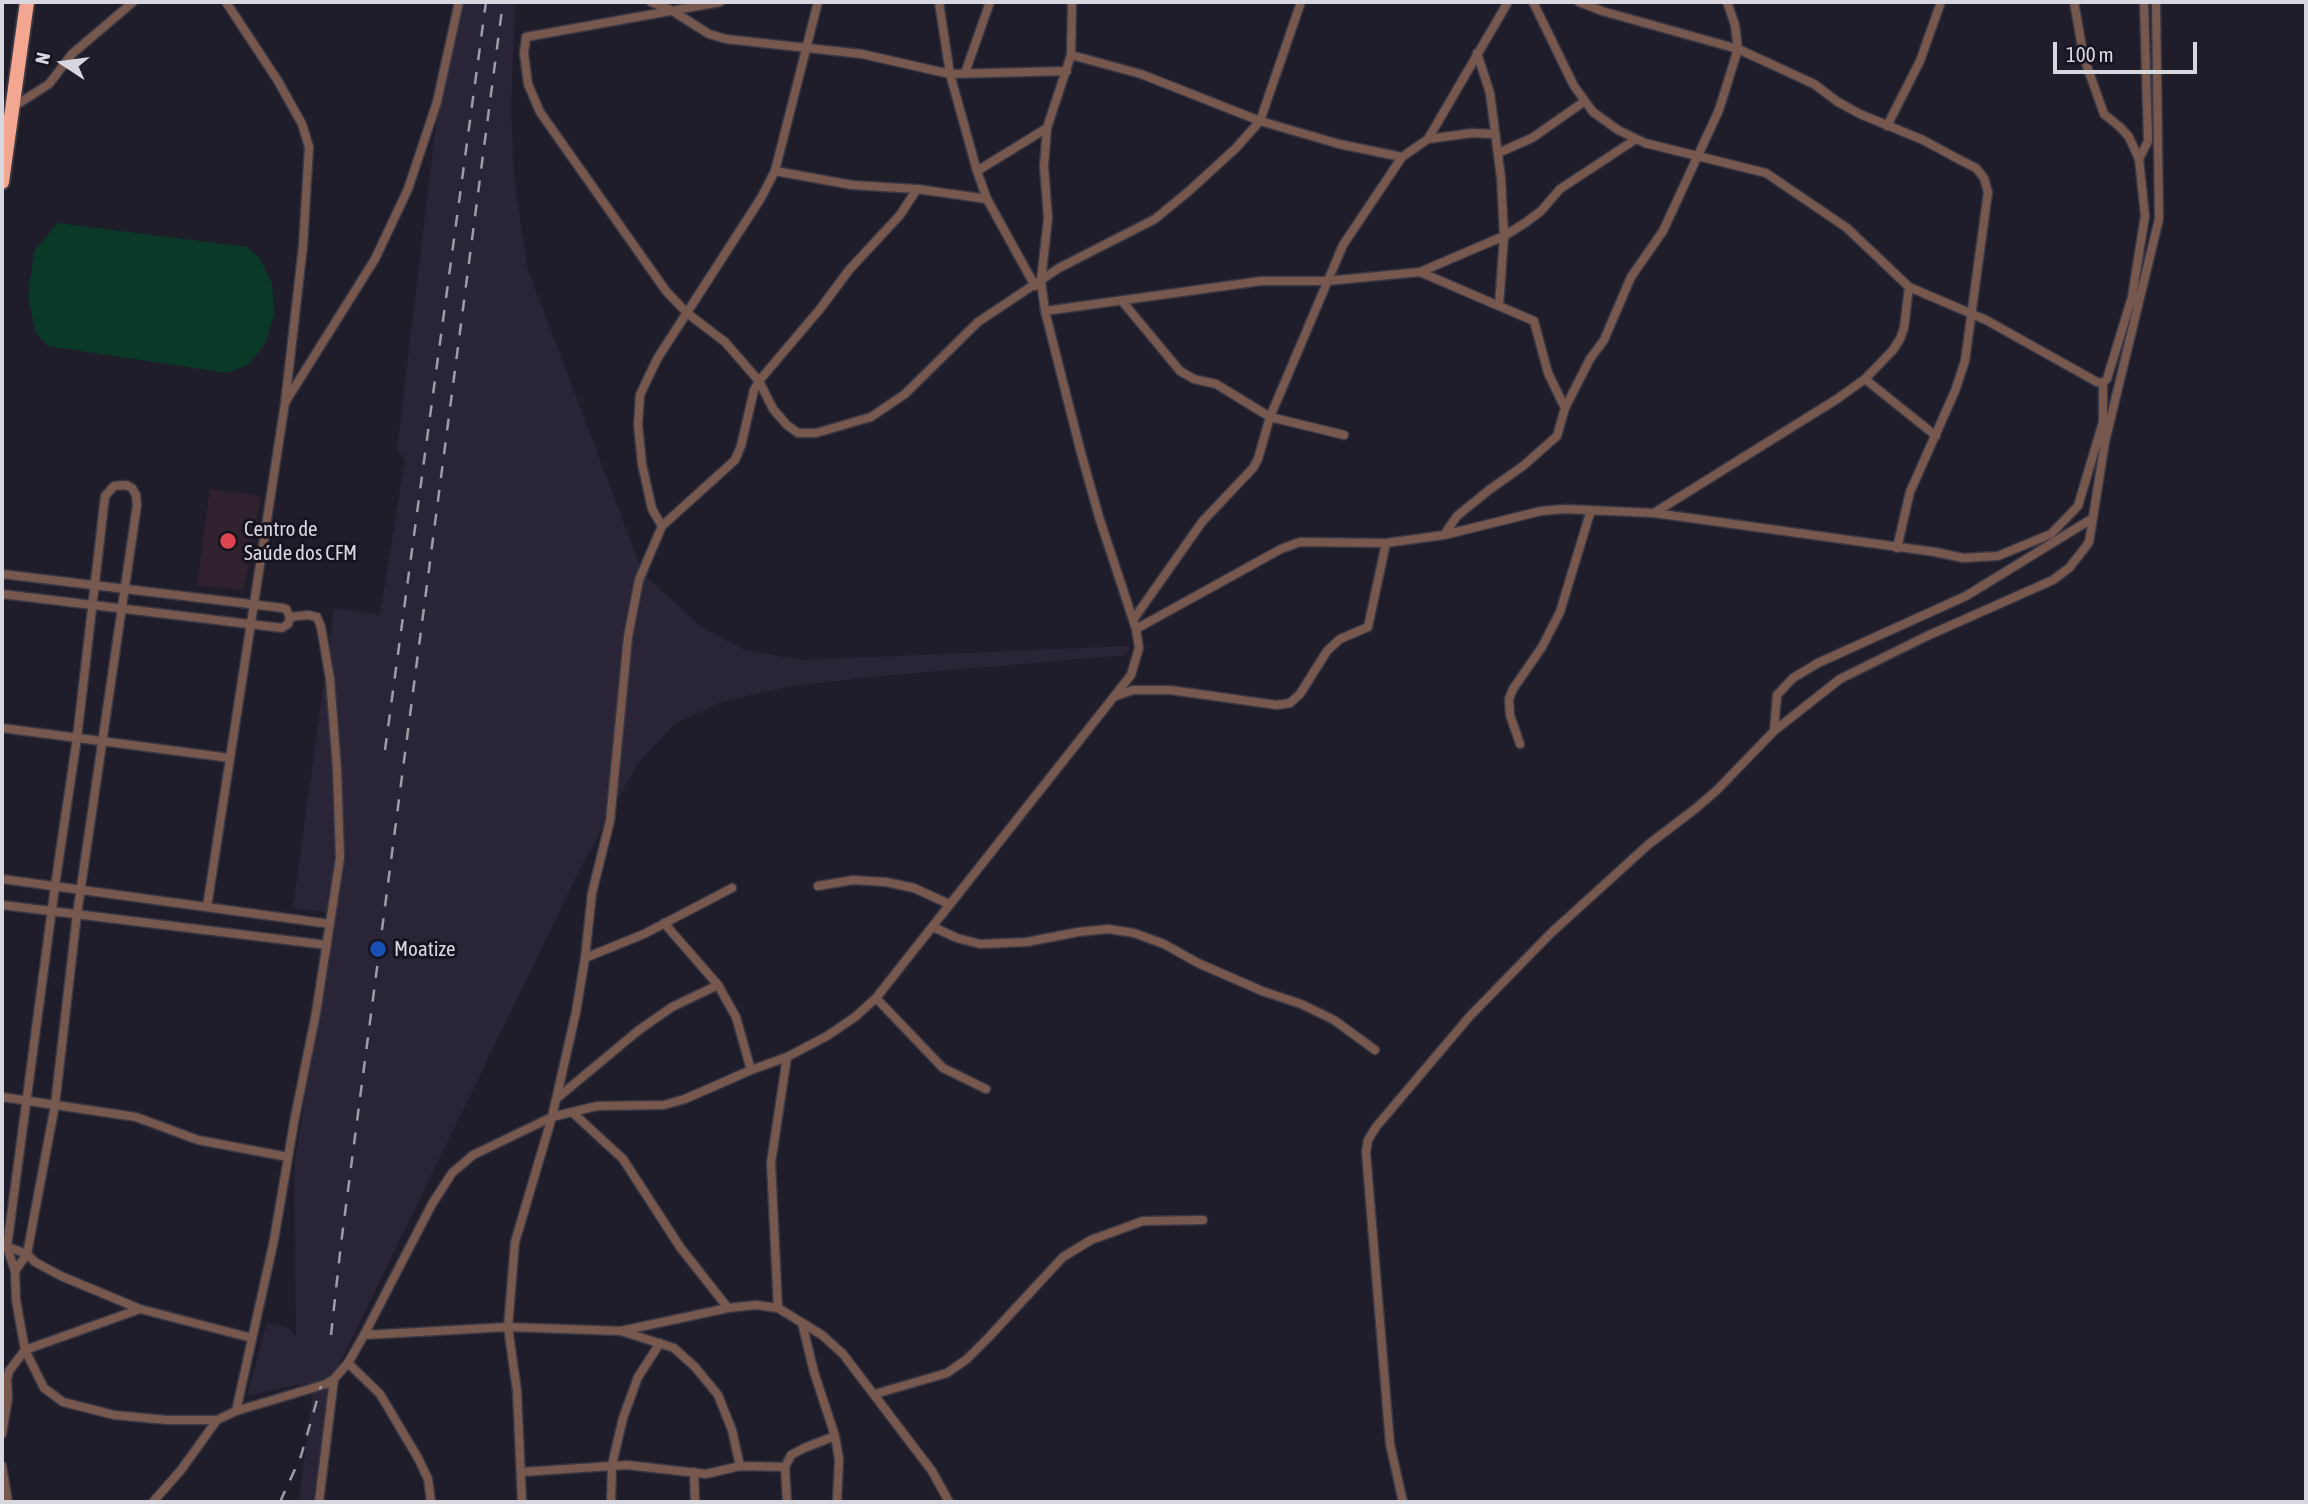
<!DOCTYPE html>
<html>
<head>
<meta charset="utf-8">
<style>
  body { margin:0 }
  #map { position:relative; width:2308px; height:1504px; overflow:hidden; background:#201d2a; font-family:"Asap Condensed",sans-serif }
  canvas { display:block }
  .frame { position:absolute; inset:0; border:4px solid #d8d7e0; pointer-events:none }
  .north { position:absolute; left:28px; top:28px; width:70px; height:70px; -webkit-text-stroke:5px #171320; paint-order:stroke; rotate:283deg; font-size:19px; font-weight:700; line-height:28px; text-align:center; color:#d8d7e0 }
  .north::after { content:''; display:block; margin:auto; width:24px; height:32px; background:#d8d7e0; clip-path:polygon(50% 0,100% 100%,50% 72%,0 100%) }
  .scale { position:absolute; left:2053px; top:42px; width:144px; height:32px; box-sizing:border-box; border:4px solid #d8d7e0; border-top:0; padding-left:9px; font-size:21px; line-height:24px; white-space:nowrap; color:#d8d7e0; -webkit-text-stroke:5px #171320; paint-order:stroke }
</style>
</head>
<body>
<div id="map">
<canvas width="2308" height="1504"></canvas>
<div class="frame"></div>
<div class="north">N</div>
<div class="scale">100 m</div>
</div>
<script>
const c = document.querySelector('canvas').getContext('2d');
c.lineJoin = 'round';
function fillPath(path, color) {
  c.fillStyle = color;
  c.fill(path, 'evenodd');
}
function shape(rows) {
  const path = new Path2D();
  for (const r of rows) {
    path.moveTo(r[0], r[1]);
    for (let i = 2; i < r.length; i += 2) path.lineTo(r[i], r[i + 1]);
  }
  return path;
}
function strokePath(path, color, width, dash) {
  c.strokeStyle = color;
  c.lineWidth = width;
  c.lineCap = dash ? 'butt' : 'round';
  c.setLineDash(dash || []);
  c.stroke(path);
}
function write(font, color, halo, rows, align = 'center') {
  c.font = font + ' "Asap Condensed",sans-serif';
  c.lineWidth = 6;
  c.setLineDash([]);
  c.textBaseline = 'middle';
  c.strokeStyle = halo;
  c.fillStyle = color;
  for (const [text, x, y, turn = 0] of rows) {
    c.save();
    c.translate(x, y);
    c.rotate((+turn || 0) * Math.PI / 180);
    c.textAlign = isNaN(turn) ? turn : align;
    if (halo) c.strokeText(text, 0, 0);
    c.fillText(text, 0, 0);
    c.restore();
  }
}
const built = shape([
  [457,2,515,2,511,107,514,178,527,267,643,573,701,627,745,650,802,660,1131,646,1126,655,891,675,790,686,722,702,676,723,638,763,582,865,339,1365,323,1502,299,1502,314,1383,290,1386,247,1396,267,1322,288,1328,296,1336,294,1168,333,913,293,908,334,608,380,615,405,460,397,450,439,100]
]);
const medical = shape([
  [210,489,261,496,244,590,197,585]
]);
const green = shape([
  [57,223,247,247,259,257,272,283,274,315,266,342,248,365,227,373,48,346,36,333,28,297,34,252]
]);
const street = shape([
  [651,2,671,10,709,34,726,39,862,54,950,74,1067,71],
  [720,2,526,37,524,53,528,84,540,112,666,291,687,313,725,342,759,381,773,409,787,425,798,433,816,433,871,417,905,394,978,322,1059,268,1155,219,1189,191,1236,148,1260,121,1301,2],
  [939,2,950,74,977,171,987,199,1035,286],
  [1533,2,1574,86,1593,112,1618,130,1645,143,1766,173,1847,228,1909,287,1986,320,2097,382,2103,383],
  [1579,2,1602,11,1738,49,1814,84,1838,102,1860,114,1923,140,1960,160,1976,168,1984,178,1988,192,1965,361,1955,391,1910,492,1897,548],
  [1477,53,1490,93,1501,178,1504,236,1499,306],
  [1071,55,1141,74,1260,121,1339,144,1402,157],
  [965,73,990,2],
  [13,107,49,84,72,54,133,2],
  [1887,126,1920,61,1941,2],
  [1428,139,1508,2],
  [1498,153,1532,138,1585,101],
  [2139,159,2148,141,2144,2],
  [775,171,852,185,917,189,987,199],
  [977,171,1047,128],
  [1420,272,1534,321,1548,373,1565,408],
  [1122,301,1180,371,1194,379,1216,384,1270,417,1344,435],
  [1045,311,1261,281,1327,281,1420,272,1504,236,1525,223,1541,211,1560,189,1636,139],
  [1865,379,1936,436],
  [286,401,375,259,408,189,437,102,459,2],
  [1654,513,1837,399,1865,379,1893,350,1900,339,1904,328,1909,287],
  [662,526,652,509,642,464,638,425,640,395,657,359,761,198,775,171,818,2],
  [1444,535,1457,516,1489,490,1523,466,1557,436,1565,408,1590,359,1604,340,1631,277,1663,231,1719,110,1738,49,1735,25,1727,2],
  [2,574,283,608,286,609,290,617,288,624,282,628,2,594],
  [1133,620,1202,522,1253,468,1258,459,1270,417,1343,245,1402,157,1428,139,1472,133,1494,134],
  [1136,629,1281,549,1300,542,1386,543,1444,535,1541,511,1565,509,1654,513,1935,552,1963,558,1998,556,2051,534,2078,506,2103,422,2103,383,2107,379,2132,297,2145,216,2139,159,2129,137,2120,127,2104,114,2084,58,2074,2],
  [1116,696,1133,690,1170,690,1277,705,1290,703,1300,694,1327,651,1340,639,1368,627,1386,543],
  [2,728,230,758],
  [1774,731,1777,695,1793,678,1818,663,1966,596,2093,518],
  [1520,744,1510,715,1509,699,1513,689,1542,647,1560,612,1591,510],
  [2,879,330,924],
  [818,886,853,880,886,882,914,888,949,904],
  [2,905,327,945],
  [207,907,285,403,303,246,309,147,302,124,278,81,226,2],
  [664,923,718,985,736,1017,751,1070],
  [933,927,957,938,980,944,1027,942,1078,932,1108,929,1134,933,1164,944,1198,963,1262,991,1301,1004,1334,1020,1375,1050],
  [585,958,644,934,732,888],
  [876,998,943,1068,986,1089],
  [2,1097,136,1117,198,1140,288,1157],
  [556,1099,639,1030,672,1007,718,985],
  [572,1112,623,1159,680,1247,728,1308],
  [5,1246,27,1254,35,1262,61,1276,140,1309,252,1338],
  [15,1271,27,1254,55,1105,77,914,137,505,136,495,132,488,126,485,114,486,105,496,77,738,55,886,7,1247,15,1271,16,1300,25,1350,44,1388,63,1402,114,1415,167,1420,217,1420],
  [778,1308,771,1163,787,1057],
  [802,1323,814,1372,835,1436,839,1459,837,1502],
  [624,1332,674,1348,695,1367,718,1395,732,1430,740,1466],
  [364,1335,508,1327,621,1331,728,1308,756,1305,778,1308,822,1335,843,1354,932,1471,949,1502],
  [348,1363,380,1394,418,1458,428,1479,431,1502],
  [875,1394,947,1373,967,1359,988,1338,1063,1257,1091,1240,1143,1221,1203,1220],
  [236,1411,274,1240,295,1117,316,1013,340,858,337,769,330,679,321,627,317,617,308,615,290,617],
  [2,1434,8,1398,7,1380,9,1371,25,1350,140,1309],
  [2,1466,8,1502],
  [785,1467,787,1502],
  [522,1472,627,1465,706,1474,740,1466,785,1467,791,1455,804,1448,835,1436],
  [694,1472,695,1502],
  [153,1502,181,1470,217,1420,236,1411,326,1384,334,1379,348,1363,364,1335,432,1204,452,1173,473,1155,552,1117,572,1112,597,1106,664,1105,685,1099,751,1070,787,1057,827,1036,855,1017,876,998,1131,675,1139,648,1136,629,1099,517,1080,449,1045,311,1041,281,1048,218,1044,166,1047,128,1071,55,1072,2],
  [319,1502,334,1379],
  [522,1502,517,1391,508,1327,515,1242,552,1117,576,1012,585,958,592,893,610,821,628,637,639,580,662,526,735,460,741,446,754,390,759,381,820,309,849,270,900,215,917,189],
  [611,1502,612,1465,623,1418,638,1377,660,1343],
  [1403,1502,1390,1444,1366,1152,1368,1140,1376,1127,1470,1016,1551,933,1649,844,1695,809,1717,790,1774,731,1840,679,1927,636,2053,580,2069,568,2084,549,2089,542,2091,530,2105,442,2159,219,2156,2]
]);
const highway = shape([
  [2,182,27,2]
]);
const rail = shape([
  [385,750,486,2],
  [331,1335,341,1244,503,2],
  [280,1502,301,1456,321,1386]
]);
const markers = [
  [228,541,9,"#e0444e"],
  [378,949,9,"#1a4fb4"]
];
const poiNames = [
  ["Centro de",244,529],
  ["Saúde dos CFM",244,553],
  ["Moatize",394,949]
];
fillPath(built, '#2a2536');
fillPath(medical, '#2f212d');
fillPath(green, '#0b3928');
strokePath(street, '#3a3743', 11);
strokePath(highway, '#3a3743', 18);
strokePath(street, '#77584f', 8);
strokePath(highway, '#f4a790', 14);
strokePath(rail, '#9e9ca7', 2.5, [12, 12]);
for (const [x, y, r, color] of markers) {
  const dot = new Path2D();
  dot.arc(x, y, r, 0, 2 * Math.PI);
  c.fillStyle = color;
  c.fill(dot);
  strokePath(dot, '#171320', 2.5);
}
write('21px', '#d8d7e0', '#171320', poiNames, 'left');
</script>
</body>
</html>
